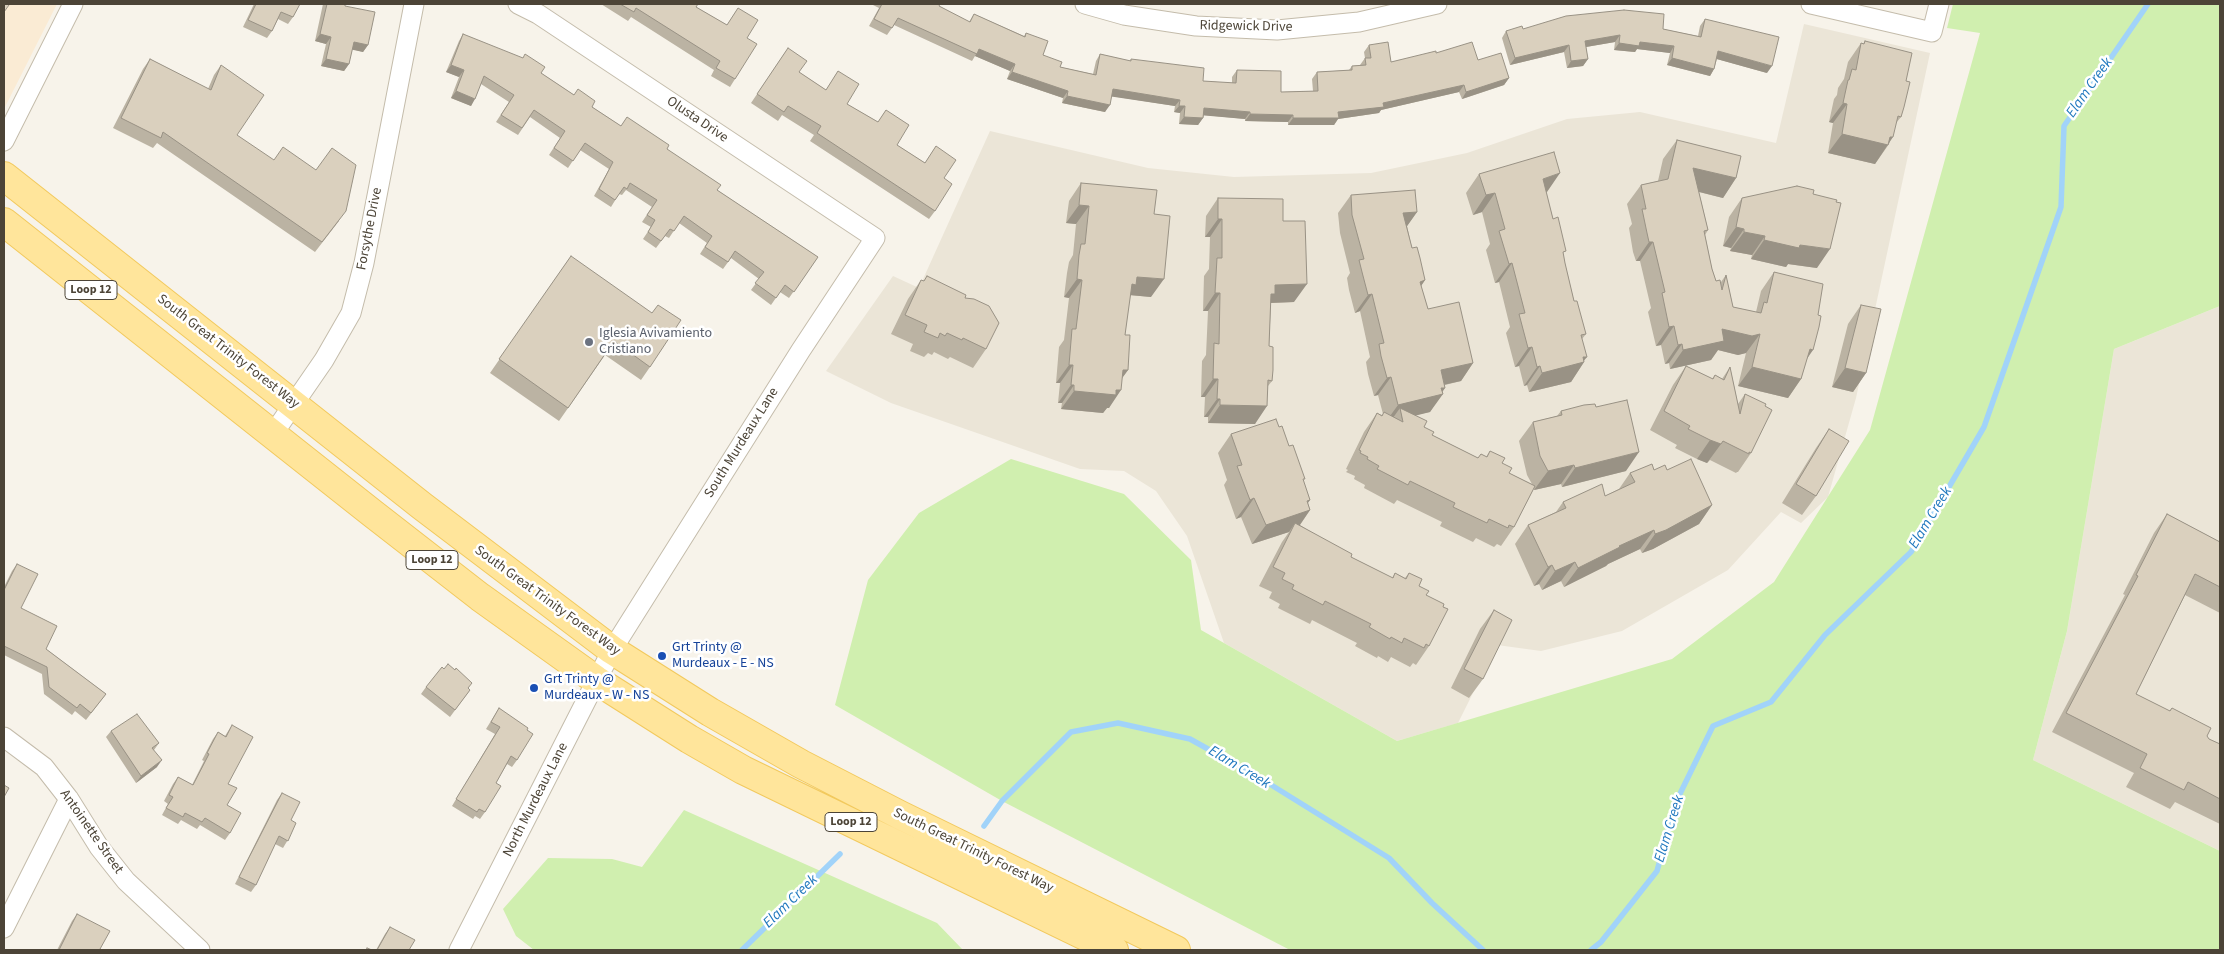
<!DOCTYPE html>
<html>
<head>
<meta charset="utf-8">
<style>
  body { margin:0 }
  #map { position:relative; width:2224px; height:954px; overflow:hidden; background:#f7f3ea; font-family:"Source Sans 3",sans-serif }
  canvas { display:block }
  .frame { position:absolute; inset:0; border:5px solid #4c4437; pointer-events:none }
</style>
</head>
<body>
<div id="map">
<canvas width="2224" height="954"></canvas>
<div class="frame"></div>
</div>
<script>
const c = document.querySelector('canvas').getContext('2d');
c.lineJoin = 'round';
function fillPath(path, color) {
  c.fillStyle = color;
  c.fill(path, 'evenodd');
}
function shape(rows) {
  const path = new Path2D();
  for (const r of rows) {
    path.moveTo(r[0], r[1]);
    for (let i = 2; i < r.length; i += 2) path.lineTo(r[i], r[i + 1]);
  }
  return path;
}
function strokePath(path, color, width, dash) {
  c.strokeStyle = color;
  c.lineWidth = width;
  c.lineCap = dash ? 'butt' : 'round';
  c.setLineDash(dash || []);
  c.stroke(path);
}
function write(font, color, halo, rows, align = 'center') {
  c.font = font + ' "Source Sans 3",sans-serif';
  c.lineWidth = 5;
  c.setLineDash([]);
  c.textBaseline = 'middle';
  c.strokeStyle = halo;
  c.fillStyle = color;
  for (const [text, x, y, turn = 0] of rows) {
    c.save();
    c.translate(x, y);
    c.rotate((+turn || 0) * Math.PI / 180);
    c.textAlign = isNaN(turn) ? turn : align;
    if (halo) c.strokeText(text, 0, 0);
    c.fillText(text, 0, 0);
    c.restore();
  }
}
const residential = shape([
  [1804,24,1930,53,1856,398,1828,497,1801,523,1781,512,1728,570,1622,631,1541,651,1497,645,1458,723,1397,741,1224,643,1187,536,1156,491,1124,471,1080,469,891,403,826,371,893,276,919,288,990,131,1148,168,1234,177,1371,173,1467,153,1567,119,1640,112,1776,143],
  [2220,306,2220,851,2033,760,2067,631,2114,349]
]);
const commercial = shape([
  [4,4,57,4,4,109]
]);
const green = shape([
  [1953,4,2220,4,2220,306,2114,349,2067,631,2033,760,2220,851,2220,950,1290,950,1002,801,835,705,868,580,919,513,1011,459,1124,494,1191,560,1201,630,1397,741,1672,659,1774,582,1870,430,1980,33,1947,28],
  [684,810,937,923,963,950,534,950,516,936,503,909,548,858,612,859,642,867]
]);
const stream = shape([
  [984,826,1002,801,1071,732,1118,723,1190,739,1260,778,1389,858,1432,903,1483,950],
  [742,950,840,854],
  [1591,950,1601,942,1657,871,1676,802,1713,726,1771,702,1825,635,1911,552,1984,427,2061,207,2064,126,2148,4]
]);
const minor = shape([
  [1085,4,1124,15,1196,26,1277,30,1359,22,1437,4],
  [1811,4,1932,32,1939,4],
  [4,141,73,4],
  [273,434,324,360,351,313,364,263,414,4],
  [4,737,44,767,69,799,99,847,126,881,200,950],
  [4,928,69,799],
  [459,950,612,650,801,350,875,238,538,14,518,4]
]);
const primary = shape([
  [4,176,422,506,612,650,710,712,801,764,900,815,1176,950],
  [4,222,372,513,480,597,596,680,689,739,743,770,1114,950]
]);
const wall = shape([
  [252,4,300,4,293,17,288,24,278,19,272,31,267,38,243,27,254,4],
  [323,4,345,4,345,6,368,45,363,52,352,49,349,64,344,71,321,66,326,44,315,41],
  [601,4,698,4,696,7,727,25,738,8,747,38,735,79,730,87,711,76,714,70,631,17,628,21],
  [871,4,940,4,939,6,969,22,974,14,1024,36,1026,33,1043,55,1060,67,1093,74,1096,61,1100,54,1130,61,1131,59,1203,81,1232,83,1232,77,1237,70,1281,92,1313,91,1312,79,1317,72,1349,70,1352,66,1360,65,1365,58,1364,52,1369,45,1391,62,1436,53,1478,60,1509,78,1504,85,1462,99,1459,92,1381,110,1379,113,1338,119,1334,125,1288,125,1288,122,1245,121,1245,119,1204,115,1203,118,1198,125,1179,124,1180,113,1174,112,1175,106,1111,96,1105,112,1062,103,1063,98,1007,79,1010,71,975,56,972,61,894,25,887,35,869,26,879,8],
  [1705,19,1767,73,1717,59,1714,69,1710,76,1667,65,1670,53,1637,49,1635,52,1614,50,1615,42,1586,47,1588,59,1583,66,1567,68,1564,52,1510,65,1502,38,1506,31,1523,29,1663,29,1698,36,1700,26],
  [463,34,541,73,621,126,667,149,717,190,818,257,789,298,780,292,771,305,751,290,759,279,731,258,723,269,700,254,707,243,679,223,669,238,665,236,656,248,643,239,651,227,642,222,652,207,626,190,622,195,619,194,611,207,594,196,609,169,580,150,568,168,549,155,560,138,530,117,518,135,496,122,509,102,481,84,471,106,451,98,459,77,446,72,459,41],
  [1865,41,1906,81,1901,117,1896,123,1889,144,1875,164,1828,153,1833,123,1829,122,1834,99,1837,95,1838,88,1844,79,1848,62,1861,43,1863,44],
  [788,48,799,72,826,90,838,71,847,104,878,122,886,110,897,145,925,163,936,146,944,178,935,211,929,219,810,141,814,135,782,115,778,121,751,103],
  [150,59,208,89,214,75,221,65,237,135,339,221,315,252,157,143,153,148,113,128,143,69],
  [1677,140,1736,178,1723,198,1699,192,1708,230,1705,235,1712,269,1716,281,1721,282,1726,275,1733,307,1756,312,1761,291,1774,272,1807,358,1801,379,1788,398,1738,386,1746,353,1738,355,1718,350,1711,360,1670,369,1669,363,1665,364,1661,345,1656,346,1648,312,1651,308,1640,261,1636,261,1633,252,1629,228,1632,224,1627,204,1641,185,1658,181,1663,159],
  [1479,174,1547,192,1546,193,1563,255,1574,301,1586,334,1582,339,1584,362,1571,382,1529,392,1527,385,1524,386,1519,366,1515,367,1506,333,1510,327,1499,282,1495,283,1486,250,1490,244,1482,212,1473,215,1466,193],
  [1081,183,1154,214,1151,297,1130,295,1125,335,1128,370,1122,378,1109,408,1107,408,1103,413,1061,409,1062,403,1058,403,1060,383,1056,383,1059,347,1064,340,1069,298,1064,297,1067,273,1069,262,1073,255,1076,224,1066,223,1069,201],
  [1813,194,1817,268,1788,264,1786,267,1751,259,1752,255,1730,251,1731,248,1723,246,1729,217,1742,198],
  [1351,195,1417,212,1407,226,1412,248,1425,280,1421,286,1428,309,1473,363,1461,381,1445,385,1442,392,1430,412,1415,415,1424,427,1432,435,1478,458,1481,454,1486,457,1490,451,1502,463,1509,473,1532,484,1527,475,1519,441,1533,422,1557,416,1561,411,1596,407,1626,471,1562,487,1561,484,1534,490,1534,488,1514,527,1501,546,1497,544,1494,547,1476,538,1473,542,1440,526,1442,522,1397,500,1394,504,1364,488,1365,485,1354,479,1355,476,1346,472,1348,470,1346,469,1364,432,1377,413,1382,415,1383,414,1378,395,1374,396,1368,374,1366,362,1370,357,1360,311,1355,313,1349,290,1347,278,1350,273,1340,233,1338,213],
  [1218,198,1283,221,1294,302,1271,303,1269,346,1272,381,1268,386,1255,424,1208,423,1208,417,1204,417,1205,397,1201,397,1202,361,1206,355,1208,311,1203,311,1204,276,1209,269,1210,237,1205,237,1206,216],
  [571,256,650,367,641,380,605,355,559,421,490,373],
  [927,276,965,298,986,349,973,368,950,357,948,359,934,352,932,355,928,353,924,357,910,351,913,344,891,334,908,299,921,280,924,281],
  [1861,305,1866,373,1853,392,1832,387,1848,324],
  [1686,366,1712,379,1715,375,1722,379,1730,367,1738,404,1745,394,1765,406,1751,453,1738,472,1737,472,1736,473,1710,460,1707,463,1697,459,1675,448,1677,445,1650,430,1673,385],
  [1279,427,1289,446,1303,481,1310,500,1308,503,1310,510,1300,525,1351,557,1392,578,1395,573,1405,578,1409,573,1426,595,1429,646,1416,665,1413,663,1410,667,1391,657,1388,662,1378,656,1377,658,1355,646,1357,643,1312,620,1310,624,1278,608,1280,604,1269,598,1272,592,1259,586,1282,542,1289,532,1252,544,1241,517,1236,519,1224,485,1227,480,1218,453,1231,434],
  [1829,429,1816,496,1802,515,1782,503,1816,448],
  [1654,470,1667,470,1712,505,1699,524,1653,549,1642,553,1640,549,1608,564,1606,566,1564,587,1561,581,1542,590,1539,584,1534,586,1515,544,1528,525,1556,512,1563,502,1605,496,1619,489,1630,473],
  [2167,514,2220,542,2220,613,2185,595,2136,694,2169,711,2172,708,2209,739,2220,744,2220,824,2175,802,2170,809,2126,787,2134,773,2052,732,2125,595,2123,594,2154,533],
  [17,564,21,608,46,649,106,694,86,720,75,711,72,715,44,694,42,674,4,655,4,587,12,571],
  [1494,610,1483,679,1469,698,1451,688,1480,629],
  [426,687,468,688,470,690,450,717,421,694],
  [499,708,527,730,517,760,512,767,507,764,496,783,485,812,480,819,475,816,473,819,452,806,495,734,486,729],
  [232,725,228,784,227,805,230,833,225,840,200,825,197,829,181,820,178,824,162,815,168,804,164,801,173,784,178,777,192,785,204,761,202,760,213,739,218,732,225,736],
  [111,731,159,743,154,750,157,767,136,783,106,737],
  [282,793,291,820,289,838,283,848,275,844,256,885,251,892,235,884,277,800],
  [77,914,100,949,103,950,57,950,72,921],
  [390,927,409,950,376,950,385,934]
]);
const shadedWall = shape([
  [320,34,331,37,326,44,315,41],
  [1620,35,1615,42,1580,48,1585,41],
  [354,42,368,45,363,52,349,49],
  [1640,42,1674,46,1670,53,1637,49,1635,52,1614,50,1619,43],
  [1569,45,1564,52,1510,65,1515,58],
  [979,49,1015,64,1010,71,975,56],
  [1718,51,1772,66,1767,73,1713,58],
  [1672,58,1714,69,1710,76,1667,65],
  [326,59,349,64,344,71,321,66],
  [1588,59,1583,66,1567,68,1571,61],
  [451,65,464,70,459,77,446,72],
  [1012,72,1068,91,1063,98,1007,79],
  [1509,78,1504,85,1462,99,1466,92],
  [1464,85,1459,92,1381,110,1379,113,1338,119,1334,125,1288,125,1293,118,1338,112,1383,103],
  [1113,89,1180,100,1175,106,1108,96],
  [456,91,475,99,471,106,451,98],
  [1067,96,1110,105,1105,112,1062,103],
  [1843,103,1847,104,1833,123,1829,122],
  [1179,106,1185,106,1180,113,1174,112],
  [1204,108,1250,112,1245,119,1199,115],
  [1250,114,1293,115,1288,122,1245,121],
  [1184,117,1203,118,1198,125,1179,124],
  [1842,134,1890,137,1893,137,1875,164,1828,153],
  [1693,168,1736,178,1723,198,1680,187],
  [1560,173,1547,192,1529,198,1543,179],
  [1495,193,1482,212,1473,215,1486,195],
  [1079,205,1089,206,1076,224,1066,223],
  [1417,212,1405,229,1403,213],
  [1218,219,1222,219,1210,237,1205,237],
  [1736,227,1744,229,1731,248,1723,246],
  [1744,232,1765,236,1752,255,1730,251],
  [1764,240,1800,245,1830,249,1817,268,1788,264,1786,267,1751,259],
  [1649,242,1653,242,1640,261,1636,261],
  [1512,263,1499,282,1495,283,1509,264],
  [1137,277,1164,279,1151,297,1129,295,1119,302],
  [1077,279,1082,280,1069,298,1064,297],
  [1425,280,1413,298,1420,282],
  [1307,284,1294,302,1269,303,1263,312,1275,285],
  [1215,293,1220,293,1208,311,1203,311],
  [1372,294,1360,311,1355,313,1368,295],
  [1674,326,1661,345,1656,346,1669,327],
  [1722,329,1760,334,1746,353,1738,355,1718,350,1711,360,1670,369,1683,350],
  [1682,344,1669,363,1665,364,1678,345],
  [1532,347,1519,366,1515,367,1528,348],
  [1810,349,1813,350,1800,369],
  [1583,357,1587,357,1582,363,1584,362,1571,382,1529,392,1542,373],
  [1473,363,1461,381,1429,388,1441,370],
  [1069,365,1073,365,1060,383,1056,383],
  [1540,366,1527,385,1524,386,1537,367],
  [1752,367,1801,379,1788,398,1738,386],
  [1845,368,1866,373,1853,392,1832,387],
  [1123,370,1128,370,1115,388],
  [1391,377,1378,395,1374,396,1387,378],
  [1213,379,1218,379,1205,397,1201,397],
  [1071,385,1074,385,1062,403,1058,403],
  [1441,388,1445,388,1441,394,1443,394,1430,412,1402,419,1400,408,1390,422,1385,423,1398,405],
  [1116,390,1121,390,1109,408,1107,408,1103,413,1061,409,1074,391],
  [1217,399,1220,399,1208,417,1204,417],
  [1220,405,1267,406,1255,424,1208,423],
  [1710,440,1721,444,1707,463,1697,459],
  [1639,452,1626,471,1562,487,1575,468],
  [1574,465,1561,484,1534,490,1548,471],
  [1254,498,1241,517,1236,519,1250,500],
  [1310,500,1300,513,1310,510,1297,529,1295,523,1289,532,1252,544,1266,525],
  [1712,505,1699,524,1653,549,1642,553,1655,534],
  [1654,530,1640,549,1608,564,1606,566,1564,587,1578,568,1619,546],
  [1575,562,1561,581,1542,590,1555,571],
  [1552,565,1539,584,1534,586,1548,567],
  [162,760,157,767,136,783,141,776]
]);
const building = shape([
  [4,4,7,4,9,5,4,12,4,4],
  [256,4,300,4,293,17,281,12,272,31,248,20,256,4],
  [327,4,345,4,345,6,375,12,368,45,354,42,349,64,326,59,331,37,320,34,327,4],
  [620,4,698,4,696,7,727,25,738,8,758,20,747,38,757,44,735,79,716,68,720,61,636,8,634,12,620,4],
  [882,4,940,4,939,6,970,22,974,14,1025,37,1026,33,1048,41,1043,55,1062,62,1060,67,1096,75,1100,54,1131,61,1131,59,1204,68,1203,81,1236,83,1237,70,1281,71,1281,92,1318,91,1317,72,1352,70,1352,66,1366,65,1365,58,1371,58,1369,45,1388,42,1391,62,1436,51,1436,53,1472,42,1478,60,1501,53,1509,78,1466,92,1464,85,1383,103,1384,107,1338,112,1339,118,1293,118,1293,115,1250,114,1250,112,1204,108,1203,118,1184,117,1185,106,1179,106,1180,100,1113,89,1110,105,1067,96,1068,91,1012,72,1015,64,979,49,977,54,898,18,892,28,874,19,882,4],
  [1624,10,1664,14,1663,29,1701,37,1705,19,1779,37,1772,66,1718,51,1714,69,1672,58,1674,46,1640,42,1639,46,1619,43,1620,35,1585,41,1588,59,1571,61,1569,45,1515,58,1506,31,1522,26,1523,29,1566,16,1624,10],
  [463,34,523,58,525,54,545,67,541,73,574,95,578,89,595,101,592,107,621,126,627,117,669,145,667,149,721,185,717,190,818,257,794,292,785,285,776,298,755,283,764,272,735,251,728,262,705,247,712,236,684,216,674,231,670,229,661,241,648,232,655,220,647,215,657,200,630,183,627,189,624,187,615,200,599,189,613,162,585,143,573,161,554,148,565,131,534,110,522,128,501,115,514,95,484,76,475,99,456,91,464,70,451,65,463,34],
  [1865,41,1912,53,1906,81,1910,82,1904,107,1901,117,1898,116,1893,137,1890,137,1888,145,1842,134,1847,104,1843,103,1848,80,1849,80,1852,69,1856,70,1861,43,1864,44,1865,41],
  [788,48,807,61,799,72,826,90,838,71,859,84,847,104,878,122,886,110,909,125,897,145,925,163,936,146,956,160,944,178,952,184,935,211,817,133,821,126,788,106,784,112,757,94,788,48],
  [150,59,211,90,221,65,264,95,237,135,274,160,283,147,316,170,332,148,356,165,346,211,322,242,163,132,161,138,121,118,150,59],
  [1677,140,1741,156,1736,178,1693,168,1708,230,1704,231,1712,269,1716,281,1720,280,1722,290,1726,275,1733,307,1761,313,1764,302,1767,303,1774,272,1823,284,1818,315,1821,316,1819,327,1813,350,1810,349,1801,379,1752,367,1760,334,1752,336,1722,329,1724,341,1683,350,1682,344,1678,345,1674,326,1669,327,1662,293,1665,292,1653,242,1649,242,1647,233,1642,209,1646,209,1641,185,1668,179,1677,140],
  [1554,152,1560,173,1543,179,1553,219,1558,217,1566,251,1563,252,1565,263,1574,301,1577,301,1586,334,1581,335,1587,357,1583,357,1584,362,1542,373,1540,366,1537,367,1532,347,1528,348,1519,314,1525,313,1512,263,1509,264,1499,231,1505,229,1495,193,1486,195,1479,174,1554,152],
  [1081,183,1157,190,1154,214,1170,216,1164,279,1137,277,1136,285,1132,284,1125,335,1130,335,1128,370,1123,370,1121,390,1116,390,1116,395,1074,391,1074,385,1071,385,1073,365,1069,365,1072,329,1076,329,1082,280,1077,279,1079,255,1081,244,1085,244,1089,206,1079,205,1081,183],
  [1797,186,1814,190,1813,194,1837,200,1836,202,1841,203,1830,249,1800,245,1799,248,1764,240,1765,236,1744,232,1744,229,1736,227,1742,198,1797,186],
  [1415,190,1417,212,1403,213,1412,248,1417,247,1420,258,1425,280,1420,282,1428,309,1459,302,1473,363,1441,370,1445,388,1441,388,1443,394,1398,405,1391,377,1387,378,1381,356,1379,344,1384,343,1372,294,1368,295,1362,272,1359,260,1364,259,1352,215,1351,195,1415,190],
  [1218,198,1283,199,1283,221,1305,221,1307,284,1275,285,1275,294,1271,294,1269,346,1273,347,1273,370,1272,381,1268,380,1267,406,1220,405,1220,399,1217,399,1218,379,1213,379,1214,343,1219,344,1220,293,1215,293,1217,258,1222,258,1222,219,1218,219,1218,198],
  [571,256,652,313,658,305,681,320,650,367,614,341,568,408,499,359,571,256],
  [927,276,966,295,965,298,974,299,989,306,999,323,986,349,963,338,962,340,947,333,945,336,940,333,938,338,924,332,927,325,905,315,921,280,924,281,927,276],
  [1861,305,1881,309,1866,373,1845,368,1861,305],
  [1686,366,1713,379,1715,375,1724,380,1730,367,1740,414,1745,394,1766,404,1765,406,1772,410,1751,453,1749,452,1749,454,1723,441,1721,444,1710,440,1688,429,1690,426,1664,411,1686,366],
  [1627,400,1639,452,1575,468,1574,465,1548,471,1540,456,1533,422,1562,415,1561,411,1584,405,1595,404,1596,407,1627,400],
  [1400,408,1427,421,1424,427,1434,432,1432,435,1478,458,1481,454,1487,457,1490,451,1505,458,1502,463,1512,468,1509,473,1535,486,1514,527,1509,525,1508,528,1489,519,1487,523,1453,507,1455,503,1410,481,1408,485,1377,469,1379,466,1367,459,1368,457,1360,453,1361,451,1359,450,1377,413,1382,416,1384,412,1403,422,1400,408],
  [1276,419,1279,427,1282,426,1289,446,1293,445,1305,479,1303,479,1310,500,1307,501,1310,510,1266,525,1254,498,1250,500,1237,466,1242,465,1231,434,1276,419],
  [1829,429,1849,441,1816,496,1796,484,1829,429],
  [1691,459,1712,505,1666,530,1655,534,1654,530,1619,546,1620,547,1578,568,1575,562,1555,571,1552,565,1548,567,1528,525,1566,508,1563,502,1602,484,1605,496,1635,482,1630,473,1652,464,1654,470,1665,465,1667,470,1691,459],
  [2167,514,2220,542,2220,587,2195,574,2136,694,2170,711,2172,708,2211,728,2207,736,2209,739,2220,744,2220,799,2188,782,2184,790,2140,768,2147,754,2066,713,2138,576,2136,575,2167,514],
  [1295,523,1352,554,1351,557,1393,578,1395,573,1406,579,1409,573,1422,579,1419,586,1429,591,1426,595,1444,604,1443,607,1448,609,1429,646,1426,644,1424,648,1404,638,1402,643,1391,637,1390,639,1369,627,1371,624,1325,601,1323,605,1292,589,1294,585,1282,579,1285,573,1273,567,1295,523],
  [17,564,38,574,21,608,57,626,46,649,106,694,91,713,80,704,77,708,49,687,47,667,4,646,4,590,17,564],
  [1494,610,1512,620,1483,679,1464,669,1494,610],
  [448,664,455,670,456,668,472,683,468,688,470,690,455,710,426,687,442,667,444,669,448,664],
  [499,708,528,728,527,730,533,734,517,760,511,756,496,783,501,786,485,812,479,809,477,812,456,799,500,727,491,722,499,708],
  [137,714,159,743,152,748,162,760,141,776,111,731,137,714],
  [232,725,253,737,228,784,237,788,227,805,241,813,230,833,205,818,202,822,185,813,183,817,166,808,173,797,169,795,178,777,193,785,209,754,207,753,218,732,226,737,232,725],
  [4,785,9,788,4,797,4,785],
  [282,793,300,802,291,820,296,823,288,841,279,836,256,885,239,877,282,793],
  [77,914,110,931,100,949,103,950,59,950,77,914],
  [390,927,415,940,409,950,377,950,390,927],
  [367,948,372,950,366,950,367,948]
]);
const markers = [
  [589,342,5,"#6b7280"],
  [662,656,5,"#1a4fb4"],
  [534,688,5,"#1a4fb4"]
];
const shields = [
  [91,290,52],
  [432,560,52],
  [851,822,52]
];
const shieldNames = [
  ["Loop 12",91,290],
  ["Loop 12",432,560],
  ["Loop 12",851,822]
];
const streetNames = [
  ["Ridgewick Drive",1246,27,1],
  ["Olusta Drive",697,120,34],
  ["Forsythe Drive",370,229,-79],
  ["South Great Trinity Forest Way",228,352,38],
  ["South Murdeaux Lane",742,443,-58],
  ["South Great Trinity Forest Way",547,601,36],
  ["North Murdeaux Lane",536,800,-63],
  ["Antoinette Street",91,832,55],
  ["South Great Trinity Forest Way",973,851,26]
];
const worshipNames = [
  ["Iglesia Avivamiento",599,334],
  ["Cristiano",599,350]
];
const transitNames = [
  ["Grt Trinty @",672,648],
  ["Murdeaux - E - NS",672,664],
  ["Grt Trinty @",544,680],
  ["Murdeaux - W - NS",544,696]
];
const waterNames = [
  ["Elam Creek",2090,88,-55],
  ["Elam Creek",1931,518,-59],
  ["Elam Creek",1239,768,31],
  ["Elam Creek",1670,829,-73],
  ["Elam Creek",791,902,-44]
];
fillPath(residential, '#ebe5d7');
fillPath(commercial, '#faebd4');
fillPath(green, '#d0efaf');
strokePath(stream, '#a1d3f9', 5.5);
strokePath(minor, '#c4bcab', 21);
strokePath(primary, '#f2c95d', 30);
strokePath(minor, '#fff', 19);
strokePath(primary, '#ffe59b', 28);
fillPath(wall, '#bbb3a3');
fillPath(shadedWall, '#999285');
fillPath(building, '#dad0be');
strokePath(building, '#999285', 1);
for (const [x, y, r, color] of markers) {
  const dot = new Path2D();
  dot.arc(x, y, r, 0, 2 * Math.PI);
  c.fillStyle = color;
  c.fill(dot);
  strokePath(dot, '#fff', 2);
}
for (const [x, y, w] of shields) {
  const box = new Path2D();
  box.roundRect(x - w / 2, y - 9.5, w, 19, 4);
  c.fillStyle = '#fff';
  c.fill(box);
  strokePath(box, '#4c4437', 1);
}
write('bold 12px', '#4c4437', null, shieldNames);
write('14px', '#4c4437', '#fff', streetNames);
write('14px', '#5b616d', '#fff', worshipNames, 'left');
write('14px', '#164399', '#fff', transitNames, 'left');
write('italic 15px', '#2078be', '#fff', waterNames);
</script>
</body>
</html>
